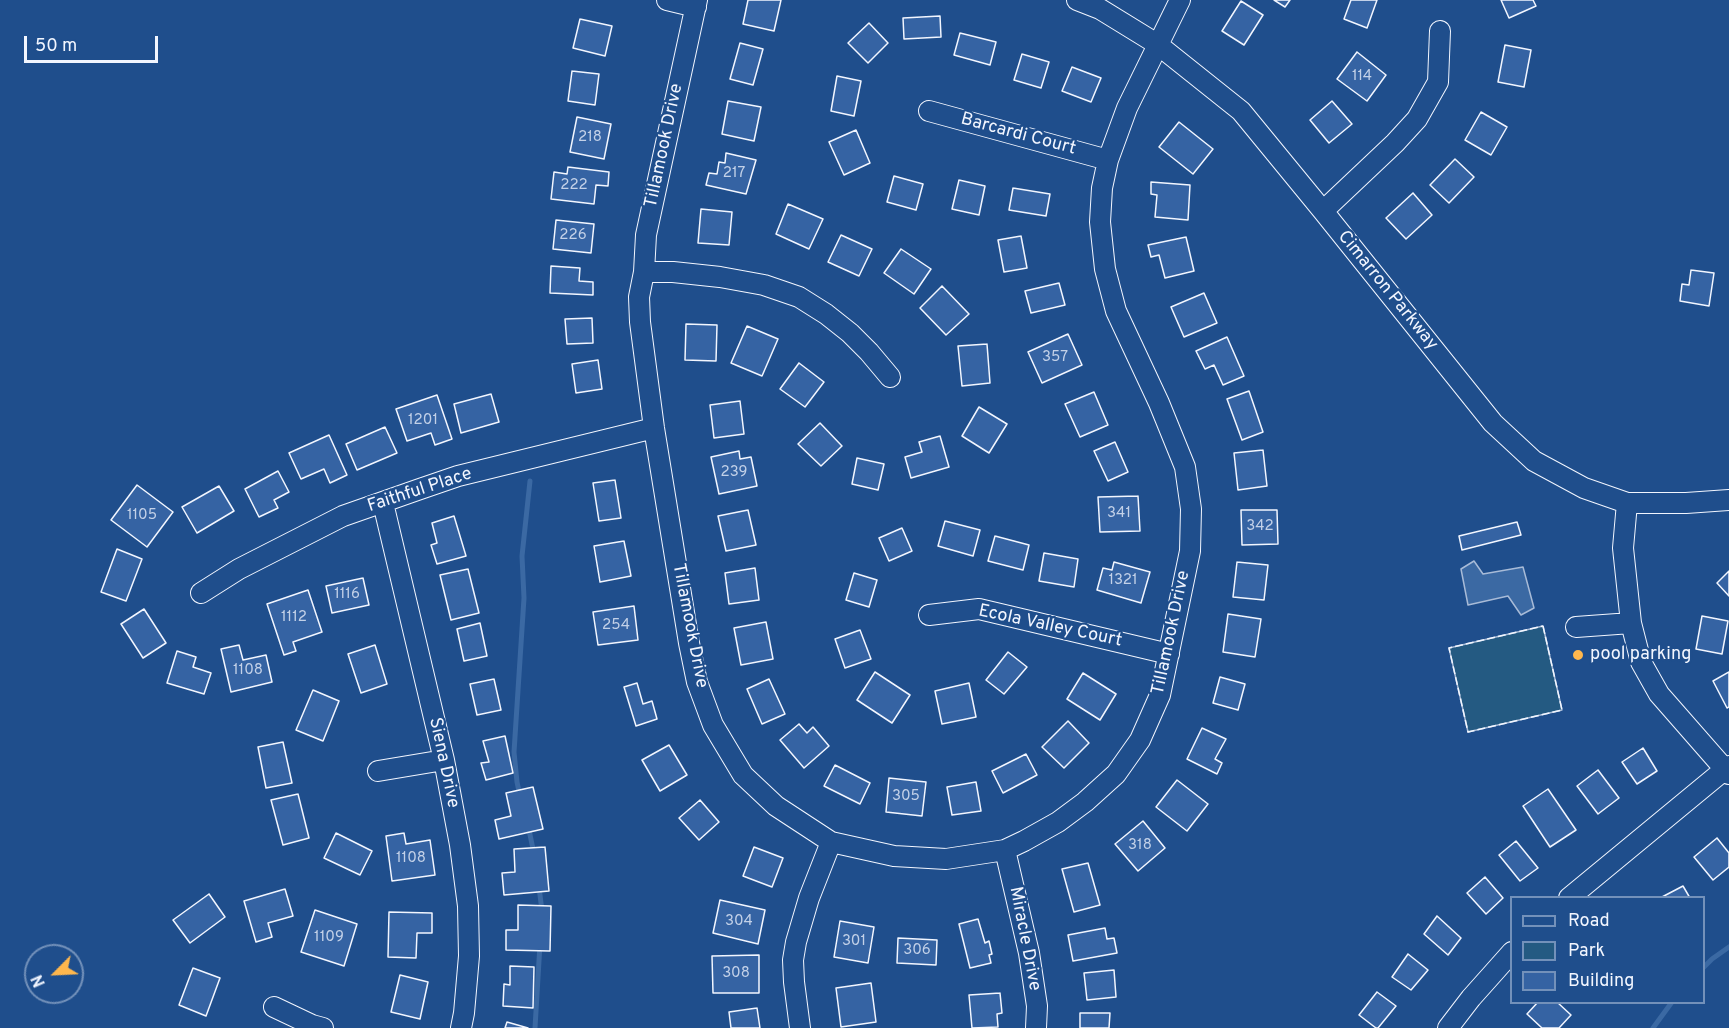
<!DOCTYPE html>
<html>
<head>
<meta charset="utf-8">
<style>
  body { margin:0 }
  #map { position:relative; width:1729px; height:1028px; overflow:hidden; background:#1f4e8c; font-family:Overpass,sans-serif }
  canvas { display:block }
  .legend { position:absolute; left:1510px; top:896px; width:195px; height:108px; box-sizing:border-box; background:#1f4e8c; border:2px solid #7391ba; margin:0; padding:8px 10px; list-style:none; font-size:18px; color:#f2f6ff }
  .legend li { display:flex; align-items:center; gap:12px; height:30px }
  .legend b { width:30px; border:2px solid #7391ba }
  .north { position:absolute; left:24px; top:944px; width:60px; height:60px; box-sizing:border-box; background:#1f4e8c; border:2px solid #7391ba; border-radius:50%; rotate:246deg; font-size:16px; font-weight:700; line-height:24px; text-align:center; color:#f2f6ff }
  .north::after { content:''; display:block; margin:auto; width:21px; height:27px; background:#ffb74d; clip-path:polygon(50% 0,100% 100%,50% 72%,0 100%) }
  .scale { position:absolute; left:24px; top:36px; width:134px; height:27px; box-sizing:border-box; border:3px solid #f2f6ff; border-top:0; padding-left:8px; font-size:18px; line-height:21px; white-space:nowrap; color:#f2f6ff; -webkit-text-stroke:4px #1f4e8c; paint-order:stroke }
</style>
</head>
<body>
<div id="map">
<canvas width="1729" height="1028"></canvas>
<ul class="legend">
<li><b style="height:8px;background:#1f4e8c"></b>Road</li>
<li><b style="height:16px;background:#245a82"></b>Park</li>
<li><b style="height:16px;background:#3563a3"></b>Building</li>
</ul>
<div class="north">N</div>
<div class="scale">50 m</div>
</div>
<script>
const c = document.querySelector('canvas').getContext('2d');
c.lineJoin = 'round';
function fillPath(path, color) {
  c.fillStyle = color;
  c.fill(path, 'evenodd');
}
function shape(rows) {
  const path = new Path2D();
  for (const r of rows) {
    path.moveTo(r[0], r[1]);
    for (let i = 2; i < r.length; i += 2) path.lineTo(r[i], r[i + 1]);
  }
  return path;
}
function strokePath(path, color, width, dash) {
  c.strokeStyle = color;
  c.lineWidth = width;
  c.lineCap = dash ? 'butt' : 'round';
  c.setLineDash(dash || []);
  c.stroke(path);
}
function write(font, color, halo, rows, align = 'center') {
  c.font = font + ' Overpass,sans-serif';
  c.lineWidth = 4.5;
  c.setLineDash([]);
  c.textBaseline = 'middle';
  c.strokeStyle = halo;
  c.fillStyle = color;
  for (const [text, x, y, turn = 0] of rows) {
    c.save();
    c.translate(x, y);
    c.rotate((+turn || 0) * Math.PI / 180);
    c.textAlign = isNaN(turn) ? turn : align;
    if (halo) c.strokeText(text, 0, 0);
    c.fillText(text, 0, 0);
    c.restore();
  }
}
const green = shape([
  [1543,626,1562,710,1468,732,1449,648,1543,626]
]);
const water = shape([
  [1474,561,1483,574,1523,567,1534,608,1521,615,1508,596,1468,605,1461,569,1474,561]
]);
const stream = shape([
  [520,796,517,782,514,752,524,598,522,556,530,481],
  [528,825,534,854],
  [539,887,542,911],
  [1704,967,1712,959,1729,947],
  [535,1028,540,944],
  [1653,1028,1672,1002]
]);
const building = shape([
  [748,0,781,0,774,31,743,24,748,0],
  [1274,0,1290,0,1285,7,1274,0],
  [1351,0,1377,0,1367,28,1344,19,1351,0],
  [1501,0,1533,0,1536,6,1509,18,1501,0],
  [1241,1,1263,15,1244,45,1222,31,1241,1],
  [940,16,941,37,904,39,903,18,940,16],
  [580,19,612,26,605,56,573,48,580,19],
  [869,23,888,43,868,63,848,43,869,23],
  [960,33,996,42,990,65,954,55,960,33],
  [740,43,763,49,753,85,730,79,740,43],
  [1505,45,1531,50,1524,87,1498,82,1505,45],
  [1357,52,1386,75,1367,101,1337,79,1357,52],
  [1022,54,1049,62,1041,88,1014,80,1022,54],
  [1072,67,1101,78,1091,102,1062,91,1072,67],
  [572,71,599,74,595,105,568,101,572,71],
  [837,76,861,81,854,116,831,111,837,76],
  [728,101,761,107,754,141,722,134,728,101],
  [1332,101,1352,124,1329,143,1310,120,1332,101],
  [1481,112,1507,127,1491,155,1465,140,1481,112],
  [577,117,611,124,604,159,570,152,577,117],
  [1179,122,1213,149,1193,174,1159,147,1179,122],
  [856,130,870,163,844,175,829,142,856,130],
  [726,153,756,160,746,194,706,185,709,173,717,174,719,162,725,163,726,153],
  [1455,159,1474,177,1449,203,1430,185,1455,159],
  [568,167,609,172,608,186,596,185,594,204,551,199,554,172,567,174,568,167],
  [894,176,923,184,916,210,887,202,894,176],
  [959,180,985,186,979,215,952,209,959,180],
  [1151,182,1190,185,1188,220,1155,217,1157,195,1151,194,1151,182],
  [1013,188,1050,194,1046,216,1009,210,1013,188],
  [1413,193,1432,215,1406,239,1386,218,1413,193],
  [788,204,823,219,809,249,776,234,788,204],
  [701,209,732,212,729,245,698,243,701,209],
  [556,220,594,224,591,253,553,249,556,220],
  [841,235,872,249,859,276,828,262,841,235],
  [1021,236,1027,268,1004,272,998,240,1021,236],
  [1186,237,1194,271,1165,278,1159,255,1151,257,1148,245,1186,237],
  [901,249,931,269,914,294,884,273,901,249],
  [551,266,580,268,579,281,593,282,593,295,550,293,551,266],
  [1691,270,1714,273,1709,306,1680,301,1682,284,1689,285,1691,270],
  [1059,283,1065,305,1031,313,1025,291,1059,283],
  [942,286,969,314,946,335,920,308,942,286],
  [1204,293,1217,323,1184,337,1171,307,1204,293],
  [592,318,593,343,567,344,565,319,592,318],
  [686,324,717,325,716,361,685,360,686,324],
  [747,326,778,339,762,376,731,363,747,326],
  [1068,334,1082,365,1042,383,1028,352,1068,334],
  [1227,337,1244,376,1223,385,1214,365,1205,369,1196,351,1227,337],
  [987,344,990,383,962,386,958,346,987,344],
  [598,360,602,389,576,393,572,364,598,360],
  [799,363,824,382,805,407,780,389,799,363],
  [1249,391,1263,432,1242,440,1227,399,1249,391],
  [1094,392,1108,425,1080,437,1065,404,1094,392],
  [491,394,499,422,461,433,454,404,491,394],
  [437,395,452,439,435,445,431,433,407,441,396,409,437,395],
  [740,401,744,434,714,438,710,405,740,401],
  [979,407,1007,424,989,453,962,436,979,407],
  [820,423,842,446,821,466,798,444,820,423],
  [385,427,397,453,357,470,346,444,385,427],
  [329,435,347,475,330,483,324,469,301,479,289,453,329,435],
  [940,436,949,467,911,478,905,457,922,452,919,442,940,436],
  [1115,442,1128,472,1108,481,1094,451,1115,442],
  [1263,450,1267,486,1238,490,1234,453,1263,450],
  [739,451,740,459,751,457,757,486,719,494,711,457,739,451],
  [857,458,884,464,878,490,852,484,857,458],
  [278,471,289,492,274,500,278,508,259,517,245,489,278,471],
  [615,480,621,518,599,521,593,483,615,480],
  [137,485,173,512,147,547,111,520,137,485],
  [219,486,234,511,197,533,182,507,219,486],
  [1138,496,1140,531,1100,532,1098,497,1138,496],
  [748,510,756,545,726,551,718,516,748,510],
  [1241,510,1277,510,1278,544,1242,545,1241,510],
  [454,516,466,556,437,564,431,545,437,543,432,523,454,516],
  [945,521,980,530,973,556,938,546,945,521],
  [1517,522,1521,535,1462,550,1459,536,1517,522],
  [902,528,912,551,889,561,879,538,902,528],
  [995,536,1029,545,1023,570,988,561,995,536],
  [624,541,631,576,600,582,594,546,624,541],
  [117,549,142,559,126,601,101,592,117,549],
  [1044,553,1078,559,1074,587,1039,581,1044,553],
  [1114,562,1150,572,1141,603,1097,590,1103,568,1112,570,1114,562],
  [1237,562,1268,565,1264,600,1233,597,1237,562],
  [755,568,759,600,729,604,725,573,755,568],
  [468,569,479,613,451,620,440,575,468,569],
  [1729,571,1729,596,1717,583,1729,571],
  [854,573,877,580,869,607,846,600,854,573],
  [363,578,369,605,332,613,326,586,363,578],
  [308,590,322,632,293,642,296,651,284,655,267,604,308,590],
  [634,606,638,640,598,645,593,612,634,606],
  [144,609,166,643,143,658,121,624,144,609],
  [1228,614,1261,619,1255,657,1223,652,1228,614],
  [1702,616,1728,621,1722,654,1696,649,1702,616],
  [766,622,773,659,741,665,734,628,766,622],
  [480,623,487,656,464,661,457,629,480,623],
  [860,630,871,659,845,668,835,639,860,630],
  [239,645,243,660,266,655,272,682,231,692,221,649,239,645],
  [375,645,387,684,361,693,348,654,375,645],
  [177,651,196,657,193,667,211,673,204,694,167,683,177,651],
  [1008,652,1027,667,1004,694,986,680,1008,652],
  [875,672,910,695,892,723,857,700,875,672],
  [1729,672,1729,707,1727,708,1713,681,1729,672],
  [1083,673,1116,694,1100,720,1067,699,1083,673],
  [1220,677,1245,684,1238,710,1213,703,1220,677],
  [494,679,501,710,477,715,470,684,494,679],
  [769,679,785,714,762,724,747,689,769,679],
  [637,683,643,704,652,701,657,719,636,726,624,687,637,683],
  [969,683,976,717,942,724,935,691,969,683],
  [313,690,339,701,323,741,296,730,313,690],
  [1068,721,1089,743,1064,768,1042,747,1068,721],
  [799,724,807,733,813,727,829,746,804,768,780,740,799,724],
  [1202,728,1226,739,1215,759,1222,763,1217,774,1187,759,1202,728],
  [505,736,513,773,486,780,481,763,489,762,483,741,505,736],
  [283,742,292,783,266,788,258,747,283,742],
  [669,745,687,775,660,791,642,760,669,745],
  [1643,748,1657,771,1637,784,1622,762,1643,748],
  [1026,754,1037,775,1003,793,992,771,1026,754],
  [835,765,870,783,860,804,824,786,835,765],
  [1598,770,1619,798,1598,814,1577,786,1598,770],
  [889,778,926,782,922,816,886,812,889,778],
  [1177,780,1208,804,1187,831,1156,807,1177,780],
  [976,782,981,811,952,815,947,787,976,782],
  [533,787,543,829,499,839,495,820,511,816,506,793,533,787],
  [1548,789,1576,830,1550,847,1523,806,1548,789],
  [298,794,309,838,283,845,271,800,298,794],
  [700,800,719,822,699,840,679,818,700,800],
  [1143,821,1165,848,1138,871,1115,844,1143,821],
  [336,833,372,851,360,875,324,858,336,833],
  [404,833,406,844,430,840,435,875,392,881,386,836,404,833],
  [1717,838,1729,853,1729,867,1713,880,1694,857,1717,838],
  [1516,841,1538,868,1520,881,1499,855,1516,841],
  [545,847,549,891,504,895,502,873,515,872,514,849,545,847],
  [754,847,783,858,772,887,743,876,754,847],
  [1088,863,1100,905,1074,912,1062,869,1088,863],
  [1485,877,1503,898,1486,914,1467,893,1485,877],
  [1683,886,1690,898,1663,898,1662,897,1683,886],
  [285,889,293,916,268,923,272,937,256,942,244,901,285,889],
  [209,894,225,917,190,943,173,920,209,894],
  [720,900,765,910,758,944,713,933,720,900],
  [518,905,551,906,550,951,506,950,506,930,518,930,518,905],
  [315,910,357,924,344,966,301,952,315,910],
  [389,912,432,913,432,933,417,933,416,958,388,957,389,912],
  [1437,916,1461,938,1448,955,1424,934,1437,916],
  [978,919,985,943,989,941,992,954,989,955,991,963,970,968,959,924,978,919],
  [840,921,874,927,868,963,834,957,840,921],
  [1105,928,1107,939,1114,938,1117,953,1073,961,1068,935,1105,928],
  [898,938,937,940,936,965,897,963,898,938],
  [1408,954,1428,970,1411,990,1392,977,1408,954],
  [759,955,759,993,713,993,712,956,759,955],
  [510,966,534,967,533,1008,503,1006,504,984,510,985,510,966],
  [193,968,220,978,206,1016,179,1005,193,968],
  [1114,970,1116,997,1087,1000,1084,973,1114,970],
  [400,975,428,982,420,1019,391,1012,400,975],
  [871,983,876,1022,841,1027,836,988,871,983],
  [1377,992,1396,1006,1378,1028,1376,1028,1359,1015,1377,992],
  [1000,993,1002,1013,997,1014,998,1027,972,1028,969,995,1000,993],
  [1538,1002,1557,1002,1571,1015,1559,1028,1542,1028,1527,1014,1538,1002],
  [757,1008,760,1028,731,1028,729,1012,757,1008],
  [1080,1013,1110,1013,1109,1028,1080,1028,1080,1013],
  [507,1022,528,1028,505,1028,507,1022]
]);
const minor = shape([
  [667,0,696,7],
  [697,0,646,235,644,272,639,297,640,322,654,428,689,643,697,682,713,725,743,775,776,806,831,842,894,856,946,859,1005,850,1024,841,1058,822,1085,802,1116,774,1140,740,1160,695,1190,551,1191,509,1185,467,1159,403,1116,311,1105,269,1100,222,1102,188,1108,160,1127,108,1180,0],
  [1077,0,1100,9,1157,44,1241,111,1323,211,1493,423,1534,461,1584,488,1627,503,1686,503,1729,500],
  [929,111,1108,160],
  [1323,211,1395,143,1417,119,1438,82,1440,31],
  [644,272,673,272,720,277,764,285,799,297,826,314,850,333,869,352,890,377],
  [383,503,444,760,460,845,468,906,469,956,464,1013,461,1028],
  [1627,503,1623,548,1631,623,1641,662,1659,694,1729,774],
  [201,593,239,569,343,516,420,489,458,476,654,428],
  [929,615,979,609,1169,654],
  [1576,627,1631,623],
  [378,771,444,760],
  [1005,850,1029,953,1037,1006,1036,1028],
  [1569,898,1729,766],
  [274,1007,312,1025,323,1028],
  [800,1028,794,982,793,960,796,942,809,898,831,842],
  [1448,1028,1471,998,1512,952]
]);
const fence = shape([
  [1543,626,1562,710,1468,732,1449,648,1543,626]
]);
const markers = [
  [1578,655,6,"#ffb74d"]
];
const numberNames = [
  ["114",1362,77],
  ["218",590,138],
  ["217",734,174],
  ["222",574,186],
  ["226",573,236],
  ["357",1055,358],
  ["1201",423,421],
  ["239",734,473],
  ["341",1119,514],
  ["1105",142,516],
  ["342",1260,527],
  ["1321",1123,581],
  ["1116",347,595],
  ["1112",294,618],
  ["254",616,626],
  ["1108",248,671],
  ["305",906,797],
  ["318",1140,846],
  ["1108",411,859],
  ["304",739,922],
  ["1109",329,938],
  ["301",854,942],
  ["306",917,951],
  ["308",736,974]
];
const streetNames = [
  ["Barcardi Court",1018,135,15],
  ["Tillamook Drive",665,146,-78],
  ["Cimarron Parkway",1387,291,51],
  ["Faithful Place",420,491,-18],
  ["Tillamook Drive",689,626,79],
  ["Ecola Valley Court",1050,627,12],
  ["Tillamook Drive",1172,633,-78],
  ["Siena Drive",443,763,78],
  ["Miracle Drive",1024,939,79]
];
const poiNames = [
  ["pool parking",1590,655]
];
fillPath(green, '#245a82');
strokePath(green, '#a8bbd7', 1.5);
fillPath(water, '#3b69a3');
strokePath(water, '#a8bbd7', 1.5);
strokePath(stream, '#3b69a3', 5);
fillPath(building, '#3563a3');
strokePath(building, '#f2f6ff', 1.5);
strokePath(minor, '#f2f6ff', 22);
strokePath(minor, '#1f4e8c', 20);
strokePath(fence, '#f2f6ff', 1.5, [8, 3]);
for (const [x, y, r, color] of markers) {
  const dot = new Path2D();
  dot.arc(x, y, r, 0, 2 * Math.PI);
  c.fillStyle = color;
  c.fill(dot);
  strokePath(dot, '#1f4e8c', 2);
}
write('15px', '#c3d1e8', null, numberNames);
write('18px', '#f2f6ff', '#1f4e8c', streetNames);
write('18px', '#f2f6ff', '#1f4e8c', poiNames, 'left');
</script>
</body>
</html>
